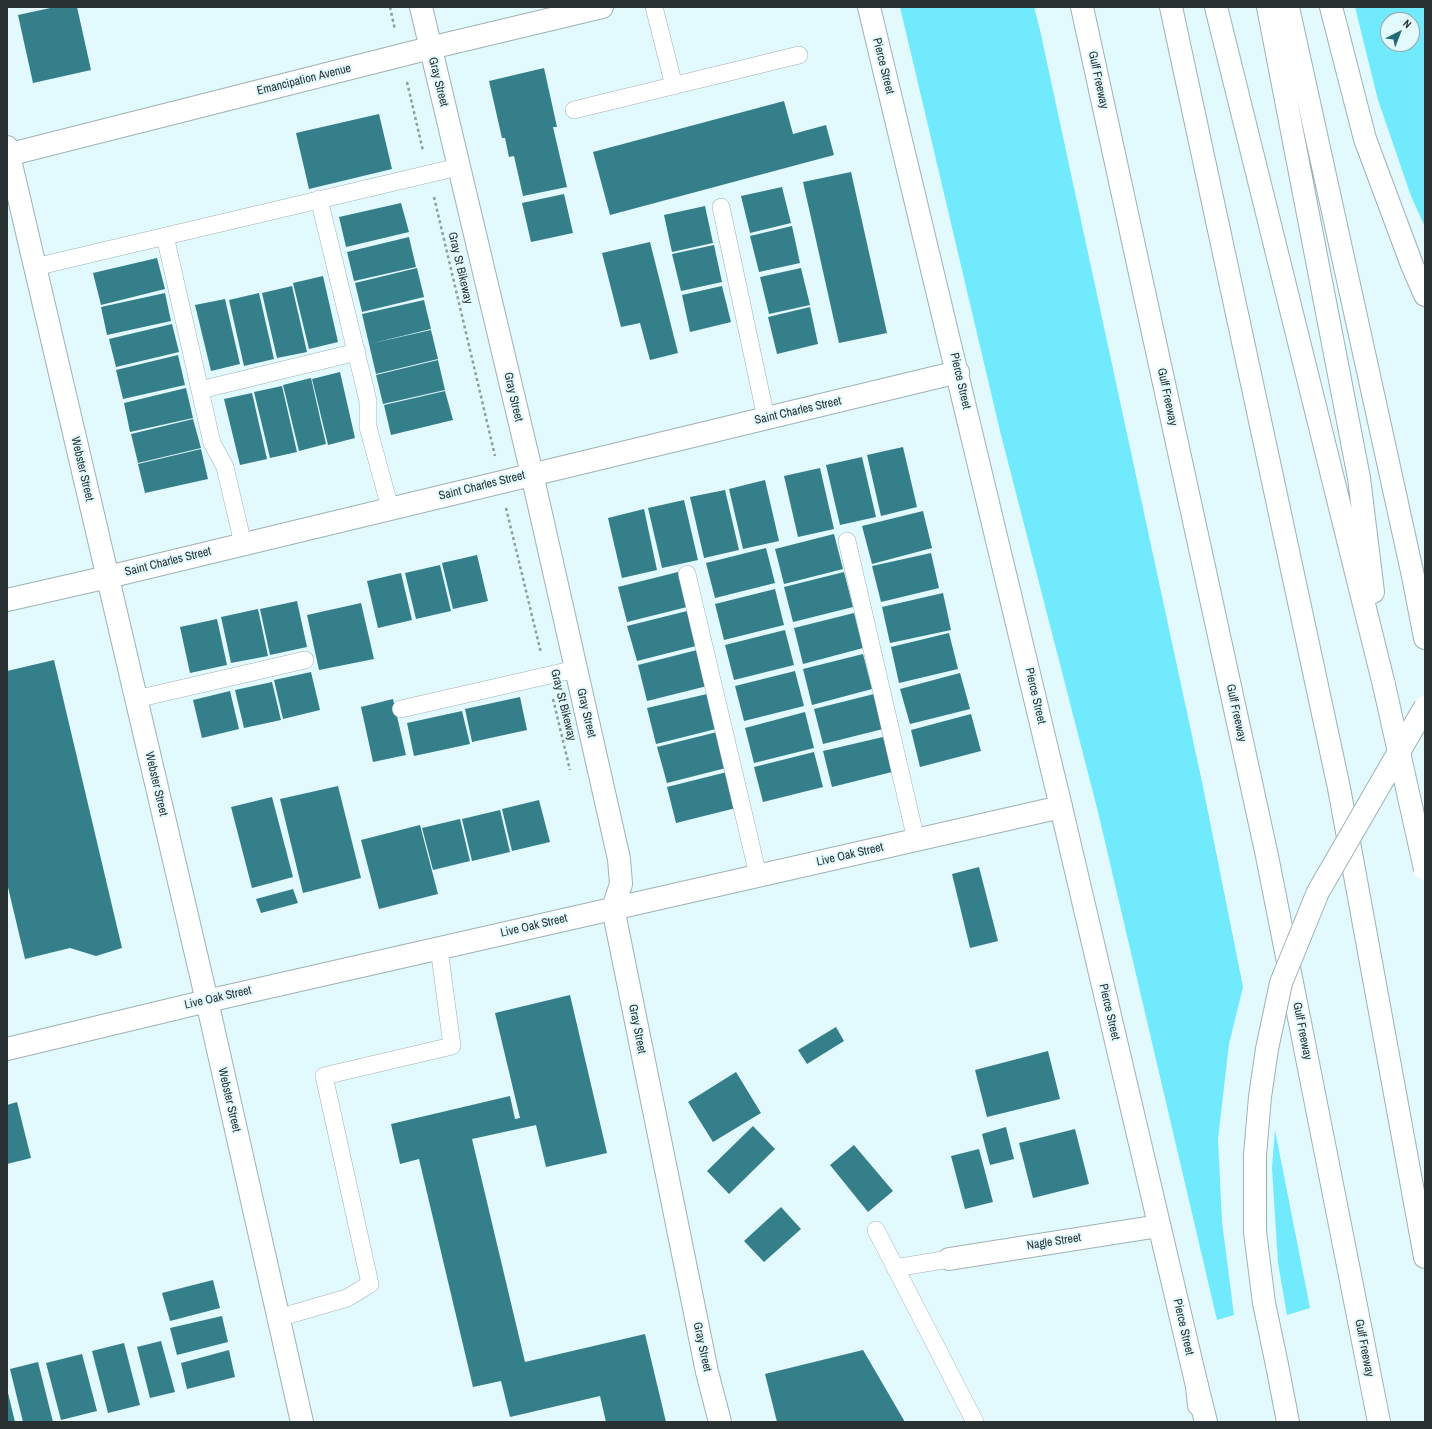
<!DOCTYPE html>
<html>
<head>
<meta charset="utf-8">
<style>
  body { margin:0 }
  #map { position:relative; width:1432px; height:1429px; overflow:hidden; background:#e2f9fd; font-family:"Archivo Narrow",sans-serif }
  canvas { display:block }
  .frame { position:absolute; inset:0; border:8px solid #293133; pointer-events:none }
  .north { position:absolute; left:1380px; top:12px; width:40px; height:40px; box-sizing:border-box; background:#e2f9fd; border:1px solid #98a9ac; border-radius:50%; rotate:42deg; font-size:11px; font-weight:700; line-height:16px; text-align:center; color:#293133 }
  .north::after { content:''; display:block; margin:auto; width:14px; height:18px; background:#226b76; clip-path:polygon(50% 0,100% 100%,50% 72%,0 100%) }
</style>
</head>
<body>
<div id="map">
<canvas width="1432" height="1429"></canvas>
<div class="frame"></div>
<div class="north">N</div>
</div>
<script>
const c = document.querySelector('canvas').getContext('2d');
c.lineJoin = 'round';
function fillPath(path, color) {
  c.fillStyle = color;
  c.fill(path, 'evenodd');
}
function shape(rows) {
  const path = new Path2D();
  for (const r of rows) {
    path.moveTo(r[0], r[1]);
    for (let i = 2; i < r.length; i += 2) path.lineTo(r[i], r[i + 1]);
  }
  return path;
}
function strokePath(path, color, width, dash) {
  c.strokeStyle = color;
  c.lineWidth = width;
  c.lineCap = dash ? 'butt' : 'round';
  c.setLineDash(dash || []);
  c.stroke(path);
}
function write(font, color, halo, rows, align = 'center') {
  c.font = font + ' "Archivo Narrow",sans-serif';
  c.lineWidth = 4;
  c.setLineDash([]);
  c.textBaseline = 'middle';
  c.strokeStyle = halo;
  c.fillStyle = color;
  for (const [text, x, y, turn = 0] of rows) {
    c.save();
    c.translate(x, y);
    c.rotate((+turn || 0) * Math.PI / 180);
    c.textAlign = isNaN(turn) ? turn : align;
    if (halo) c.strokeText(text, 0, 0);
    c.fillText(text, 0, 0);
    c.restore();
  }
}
const green = shape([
  [900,7,1034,7,1040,30,1202,782,1243,987,1229,1044,1218,1139,1222,1222,1234,1315,1217,1320,1098,812,1000,431],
  [1355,7,1425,7,1425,227,1411,196,1378,100],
  [1388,20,1412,20,1412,44,1388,44],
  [1275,1130,1310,1308,1287,1315,1278,1263,1272,1168]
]);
const building = shape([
  [55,7,77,7,91,70,33,83,18,15],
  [544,68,557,127,553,127,567,187,523,196,514,156,509,157,505,138,502,138,489,81],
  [784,101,793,134,826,125,834,155,610,215,593,152],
  [379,114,392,169,309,189,296,133],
  [851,172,887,333,839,343,803,182],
  [782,187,791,223,750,233,741,196],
  [564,194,573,233,531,242,522,203],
  [401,203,409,232,346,247,339,217],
  [705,206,713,243,672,252,664,215],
  [792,226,800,263,759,272,750,236],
  [409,237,416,267,354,281,347,252],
  [650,242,678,353,650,360,640,323,621,327,602,253],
  [714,245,722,282,681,291,672,254],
  [157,258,165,289,101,305,93,273],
  [417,268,424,297,362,312,355,283],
  [801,268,810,305,769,314,760,277],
  [323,276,338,342,309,349,293,283],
  [292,286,307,352,277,358,262,293],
  [722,286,731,322,690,332,682,295],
  [165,293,171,321,107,335,101,307],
  [259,293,274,359,244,366,229,300],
  [225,299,240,364,211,371,195,305],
  [424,300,431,329,369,344,362,314],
  [810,307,818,344,777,354,768,317],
  [172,324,179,352,116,367,109,339],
  [431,330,438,359,376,374,369,344],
  [178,355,185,385,123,399,116,370],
  [438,360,445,390,383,404,376,375],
  [340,372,355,438,328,445,312,379],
  [311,378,326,444,299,451,283,385],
  [282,386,297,452,270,458,254,392],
  [186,388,193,418,130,432,124,403],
  [445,391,453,420,391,435,384,405],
  [252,393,267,459,240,465,224,399],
  [193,419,201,448,138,463,131,434],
  [903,447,917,507,881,516,867,455],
  [201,449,208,479,145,493,138,464],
  [862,457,876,517,840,525,826,465],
  [820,468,834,529,798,537,784,476],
  [765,480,779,541,743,549,729,489],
  [725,490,739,550,704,558,690,497],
  [684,500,698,560,662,568,648,508],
  [644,509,657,570,622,578,608,518],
  [923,511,932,548,872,564,862,526],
  [834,534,843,569,784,584,775,549],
  [766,548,775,583,715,598,706,563],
  [931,553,939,588,881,602,872,566],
  [477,555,488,601,453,609,442,563],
  [440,565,451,611,416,619,405,573],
  [678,572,687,607,627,622,618,587],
  [844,572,853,607,793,622,784,587],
  [401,573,412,620,378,628,367,581],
  [775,589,784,625,724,640,715,604],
  [943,593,951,630,890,643,882,607],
  [297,601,307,647,270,655,260,609],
  [361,603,374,659,319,670,307,615],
  [258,609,268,656,231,663,221,617],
  [687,611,696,646,637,661,627,626],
  [854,613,863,648,803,664,794,628],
  [217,619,227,665,190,673,180,627],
  [785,630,794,665,734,680,725,645],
  [949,633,958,669,899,683,891,647],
  [697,650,707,686,647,701,638,665],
  [863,654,872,689,812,705,803,669],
  [54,660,122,948,96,956,70,948,25,959,7,883,7,671],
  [795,671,804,706,744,721,735,686],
  [311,672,320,710,283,719,274,680],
  [960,673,970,709,910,724,900,689],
  [272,682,281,720,244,728,235,690],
  [230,691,239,729,202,738,193,700],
  [707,694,716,729,656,744,647,708],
  [874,694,883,729,823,744,814,709],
  [520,697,527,730,472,742,465,709],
  [393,699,406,755,373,762,361,707],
  [462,711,470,744,414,756,407,723],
  [805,712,814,748,754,763,745,728],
  [971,714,981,751,920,767,911,730],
  [717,732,726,768,667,783,657,747],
  [883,737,892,772,832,787,823,751],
  [814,752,823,787,763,802,754,767],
  [727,772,736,808,676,823,667,787],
  [338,786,361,878,303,893,280,799],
  [272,797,293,877,252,888,231,807],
  [539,800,550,842,512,851,502,809],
  [500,810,510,852,472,861,462,819],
  [460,819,470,861,433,870,422,828],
  [420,825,438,894,379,909,361,840],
  [979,867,998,941,970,948,952,874],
  [293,889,298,903,261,913,256,899],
  [570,995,607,1153,546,1167,536,1125,472,1139,525,1362,645,1334,666,1422,606,1422,600,1396,510,1417,501,1381,473,1387,419,1159,400,1164,391,1124,510,1096,515,1119,520,1118,495,1013],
  [836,1027,844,1041,807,1064,798,1050],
  [1048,1051,1060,1099,987,1117,975,1070],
  [736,1072,761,1113,713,1142,688,1102],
  [17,1102,31,1158,7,1164,7,1105],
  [753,1126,775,1149,729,1194,707,1171],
  [1006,1127,1014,1159,990,1165,982,1134],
  [1075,1129,1089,1184,1033,1198,1019,1143],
  [854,1145,893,1191,868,1212,830,1165],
  [979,1149,993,1202,965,1209,951,1156],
  [781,1207,801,1229,764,1262,744,1241],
  [213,1280,220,1308,170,1321,162,1293],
  [222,1316,228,1342,177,1355,170,1328],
  [161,1341,175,1392,150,1398,137,1347],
  [124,1343,140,1405,108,1413,92,1351],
  [229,1350,235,1377,187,1389,181,1363],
  [863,1350,905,1422,777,1422,765,1374],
  [82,1354,97,1411,61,1420,46,1363],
  [38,1362,53,1422,23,1422,10,1369],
  [7,1393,8,1393,15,1422,7,1422]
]);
const path = shape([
  [390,7,395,30],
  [407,82,423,151],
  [434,197,495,456],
  [506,508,541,653],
  [553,699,570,770]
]);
const service = shape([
  [654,7,674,86],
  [574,110,799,55],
  [319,199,368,401,368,427,390,508],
  [721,207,766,418],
  [165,236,212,443,225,467,243,544],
  [35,267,458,167],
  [200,390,357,352],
  [847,541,916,840],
  [687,574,758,875],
  [136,699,305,660],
  [401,709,576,669],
  [876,1230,975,1422],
  [895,1268,949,1259],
  [278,1318,347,1298,370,1284,324,1076,452,1046,439,948]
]);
const minor = shape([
  [421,7,532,474,619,859,621,884,613,908,707,1372,720,1422],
  [7,147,207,1001,302,1422],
  [7,600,108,577,958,372],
  [7,1049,207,1001,1061,807],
  [949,1259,1159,1226]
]);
const secondary = shape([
  [869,7,1061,807,1197,1386,1199,1405],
  [7,155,430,48,602,7]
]);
const motorway = shape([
  [1082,7,1267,856,1379,1422],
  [1171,7,1339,788,1425,1257],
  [1216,7,1384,685],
  [1268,7,1359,478,1373,592],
  [1288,7,1413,576,1425,638],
  [1331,7,1365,139,1412,265,1425,295],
  [1277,1365,1288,1422],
  [1197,1386,1206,1422]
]);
const motorwayBridge = shape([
  [1384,685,1425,869],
  [1277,1365,1264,1303,1255,1232,1255,1155,1260,1097,1267,1049,1281,983,1318,892,1425,707]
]);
const streetNames = [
  ["Pierce Street",883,66,76],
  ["Emancipation Avenue",304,80,-14],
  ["Gulf Freeway",1098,80,78],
  ["Gray Street",438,82,76],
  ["Gray St Bikeway",460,268,77],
  ["Pierce Street",960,381,77],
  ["Gray Street",513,397,77],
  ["Gulf Freeway",1167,397,78],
  ["Saint Charles Street",798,411,-13],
  ["Webster Street",82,469,77],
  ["Saint Charles Street",482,486,-14],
  ["Saint Charles Street",168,562,-14],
  ["Pierce Street",1035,696,77],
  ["Gray St Bikeway",563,705,76],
  ["Gray Street",586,713,77],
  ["Gulf Freeway",1236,713,78],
  ["Webster Street",156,784,77],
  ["Live Oak Street",850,855,-13],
  ["Live Oak Street",534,926,-13],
  ["Live Oak Street",218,998,-13],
  ["Pierce Street",1109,1012,77],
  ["Gray Street",637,1029,79],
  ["Gulf Freeway",1302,1031,79],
  ["Webster Street",229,1100,77],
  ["Nagle Street",1054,1242,-9],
  ["Pierce Street",1183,1327,77],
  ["Gray Street",702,1347,78],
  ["Gulf Freeway",1364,1348,79]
];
fillPath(green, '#71eafd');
fillPath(building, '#357f8b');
strokePath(service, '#9db2b6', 18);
strokePath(minor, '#9db2b6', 24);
strokePath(secondary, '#9db2b6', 24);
strokePath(motorway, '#9db2b6', 24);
strokePath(path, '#8e9ea1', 2.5, [3, 3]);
strokePath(service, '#fff', 17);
strokePath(minor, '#fff', 22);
strokePath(secondary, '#fff', 22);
strokePath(motorway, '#fff', 22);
strokePath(motorwayBridge, '#9db2b6', 24, []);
strokePath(motorwayBridge, '#fff', 22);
write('12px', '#293133', '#e2f9fd', streetNames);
</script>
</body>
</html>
